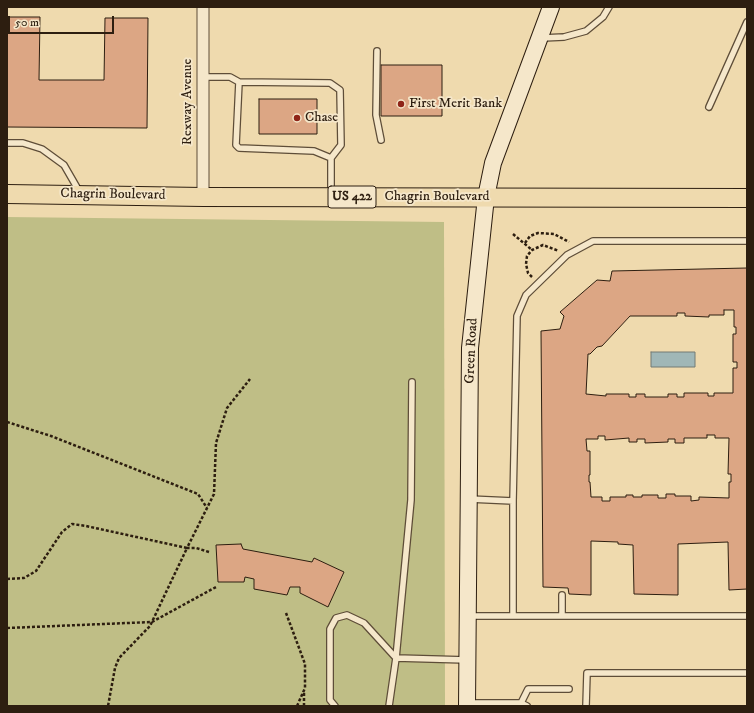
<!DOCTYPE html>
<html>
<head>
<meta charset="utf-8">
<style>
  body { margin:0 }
  #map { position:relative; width:754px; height:713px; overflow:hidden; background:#efdaae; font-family:"IM FELL DW Pica",serif }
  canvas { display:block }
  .frame { position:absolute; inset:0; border:8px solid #2d1e10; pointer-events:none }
  .scale { position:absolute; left:8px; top:16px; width:106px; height:18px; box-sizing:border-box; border:2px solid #2d1e10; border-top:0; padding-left:5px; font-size:12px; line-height:14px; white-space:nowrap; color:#2d1e10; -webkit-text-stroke:3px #f5e7ca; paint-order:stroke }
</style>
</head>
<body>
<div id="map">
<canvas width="754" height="713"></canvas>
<div class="frame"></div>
<div class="scale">50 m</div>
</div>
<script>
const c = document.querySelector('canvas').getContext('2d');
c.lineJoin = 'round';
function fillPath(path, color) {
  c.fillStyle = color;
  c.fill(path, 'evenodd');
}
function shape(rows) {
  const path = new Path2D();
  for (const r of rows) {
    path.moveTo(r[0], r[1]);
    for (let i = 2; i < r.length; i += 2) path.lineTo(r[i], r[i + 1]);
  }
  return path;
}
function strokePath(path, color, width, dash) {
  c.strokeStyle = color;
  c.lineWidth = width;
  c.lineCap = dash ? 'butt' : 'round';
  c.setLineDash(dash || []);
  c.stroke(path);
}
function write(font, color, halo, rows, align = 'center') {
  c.font = font + ' "IM FELL DW Pica",serif';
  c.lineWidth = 3.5;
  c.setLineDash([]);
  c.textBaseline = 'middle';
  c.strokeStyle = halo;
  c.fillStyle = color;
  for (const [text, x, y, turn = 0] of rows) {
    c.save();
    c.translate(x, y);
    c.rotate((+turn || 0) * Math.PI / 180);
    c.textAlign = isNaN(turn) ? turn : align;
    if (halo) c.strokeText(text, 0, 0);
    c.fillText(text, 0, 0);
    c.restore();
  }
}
const green = shape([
  [7,217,444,222,445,706,7,706]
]);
const water = shape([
  [651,352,695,352,695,367,651,367,651,352]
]);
const building = shape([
  [7,17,40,17,39,80,104,80,105,18,148,18,147,128,7,127,7,17],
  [381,65,442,65,442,116,381,116,381,65],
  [259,99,317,99,317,134,259,134,259,99],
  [747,268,747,589,729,590,728,542,678,544,678,595,634,594,633,545,618,544,618,542,591,541,591,595,569,594,568,588,543,587,541,331,560,329,564,316,560,312,597,280,610,281,612,271,747,268],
  [724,310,734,310,734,327,736,327,736,334,733,334,733,362,737,362,737,368,733,368,733,393,714,393,714,396,708,396,708,393,684,393,684,397,677,397,677,394,668,394,668,397,645,397,645,394,636,394,636,397,629,397,629,394,606,394,606,396,586,394,588,354,590,354,597,347,602,346,630,316,677,316,677,313,685,313,685,316,709,317,709,315,724,315,724,310],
  [707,435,715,435,715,438,729,438,728,474,731,474,731,482,729,482,729,498,699,497,699,500,691,501,691,496,675,496,675,494,666,494,666,498,658,498,658,495,642,495,642,497,633,497,633,495,626,495,626,497,610,497,610,501,602,501,602,497,591,497,590,482,589,482,589,475,590,475,590,451,587,451,586,439,598,439,598,436,605,436,605,440,629,438,629,442,637,442,637,439,645,439,645,443,668,442,668,439,675,439,675,443,684,443,684,438,707,438,707,435],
  [241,544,243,549,312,562,314,558,344,572,328,607,300,593,300,587,290,587,287,595,254,589,254,579,245,577,244,582,218,582,216,545,241,544]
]);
const path = shape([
  [513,234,532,250],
  [525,243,530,236,538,233,554,234,569,242],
  [532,277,528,273,526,264,527,256,532,250,543,245,559,251],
  [7,422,51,436,198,494,207,508],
  [209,552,196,548,187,548,214,494,216,443,227,408,250,379],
  [7,579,24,578,36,571,62,532,72,524,86,526,187,548,150,626,119,658,115,668,108,706],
  [286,613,305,664,305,688,297,706],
  [7,628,152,622,216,587],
  [304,706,304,691]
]);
const lane = shape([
  [542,38,564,37,586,31,603,17,609,7],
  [377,51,376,115,381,140],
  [203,77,230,77,239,82],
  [709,107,747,22],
  [7,143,23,143,42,149,64,165,79,191],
  [331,195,331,158,341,145,340,90,330,83,239,82,236,145,239,148,314,151,331,158],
  [469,499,513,501,517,316,526,295,567,255,593,241,747,241],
  [513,501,513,616],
  [562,595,562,616],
  [469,616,747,616],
  [469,703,521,703,527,706],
  [521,703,528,689,569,689],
  [335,706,330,700,330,629,336,618,347,615,364,623,396,658,467,660],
  [389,706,396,658,411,500,412,382],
  [586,706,587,673,747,673]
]);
const street = shape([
  [203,7,203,197]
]);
const secondary = shape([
  [467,706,470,348,486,197,493,163,551,7]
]);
const primary = shape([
  [7,194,203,197,747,198]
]);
const markers = [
  [401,104,4,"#8f2418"],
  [297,118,4,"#8f2418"]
];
const shields = [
  [352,197,48]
];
const shieldNames = [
  ["US 422",352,197]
];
const streetNames = [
  ["Rexway Avenue",188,102,-90],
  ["Chagrin Boulevard",113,195,1],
  ["Chagrin Boulevard",437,197],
  ["Green Road",472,351,-87]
];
const poiNames = [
  ["First Merit Bank",409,104],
  ["Chase",305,118]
];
fillPath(green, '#bfbe86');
fillPath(water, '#a0b7b7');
strokePath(water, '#727a74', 1);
fillPath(building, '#dca684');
strokePath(building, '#2d1e10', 1);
strokePath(lane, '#5e4d38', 8);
strokePath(street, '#5e4d38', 13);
strokePath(secondary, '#2d1e10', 18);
strokePath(primary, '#2d1e10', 20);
strokePath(path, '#2d1e10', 2.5, [3, 2]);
strokePath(lane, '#f5e7ca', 5.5);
strokePath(street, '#f5e7ca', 11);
strokePath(secondary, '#f5e7ca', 16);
strokePath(primary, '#efdaae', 18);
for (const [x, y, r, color] of markers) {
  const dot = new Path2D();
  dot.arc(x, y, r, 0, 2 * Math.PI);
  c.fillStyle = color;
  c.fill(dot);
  strokePath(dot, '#f5e7ca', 1.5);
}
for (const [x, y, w] of shields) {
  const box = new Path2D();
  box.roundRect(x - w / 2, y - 11, w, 22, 3);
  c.fillStyle = '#f5e7ca';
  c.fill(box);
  strokePath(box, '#2d1e10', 1);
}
write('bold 13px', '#2d1e10', null, shieldNames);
write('14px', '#2d1e10', '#f5e7ca', streetNames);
write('14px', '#2d1e10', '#f5e7ca', poiNames, 'left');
</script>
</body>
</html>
